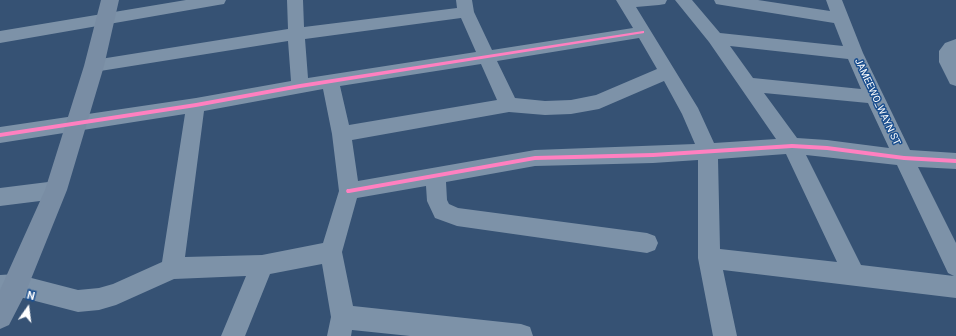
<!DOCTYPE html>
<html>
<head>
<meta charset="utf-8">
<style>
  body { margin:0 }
  #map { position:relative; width:956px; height:336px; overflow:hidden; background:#365274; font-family:Roboto,sans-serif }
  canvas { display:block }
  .north { position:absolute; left:8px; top:288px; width:40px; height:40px; -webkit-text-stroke:3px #1b4f8f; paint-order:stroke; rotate:14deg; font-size:11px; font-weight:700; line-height:16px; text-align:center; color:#fff }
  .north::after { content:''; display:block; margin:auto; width:14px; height:18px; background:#fff; clip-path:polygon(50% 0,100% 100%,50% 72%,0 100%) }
</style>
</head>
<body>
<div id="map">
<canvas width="956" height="336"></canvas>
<div class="north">N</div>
</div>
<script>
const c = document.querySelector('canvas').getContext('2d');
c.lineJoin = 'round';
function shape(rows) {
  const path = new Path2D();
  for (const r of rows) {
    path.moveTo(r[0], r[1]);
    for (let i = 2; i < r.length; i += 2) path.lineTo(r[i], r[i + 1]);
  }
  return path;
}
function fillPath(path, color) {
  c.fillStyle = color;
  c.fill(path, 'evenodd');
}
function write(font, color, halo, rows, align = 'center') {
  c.font = font + ' Roboto,sans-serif';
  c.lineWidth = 3;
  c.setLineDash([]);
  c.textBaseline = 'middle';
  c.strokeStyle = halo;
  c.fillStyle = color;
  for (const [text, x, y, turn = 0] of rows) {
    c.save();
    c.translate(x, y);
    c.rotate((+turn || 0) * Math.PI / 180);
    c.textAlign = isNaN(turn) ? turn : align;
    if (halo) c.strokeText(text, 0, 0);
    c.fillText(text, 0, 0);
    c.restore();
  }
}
const street = shape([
  [186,0,226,0,224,4,218,5,0,43,0,31,186,0],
  [287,0,303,0,304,27,457,8,456,0,472,0,474,12,492,50,633,28,616,0,667,0,665,4,659,5,636,7,698,108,714,143,776,139,709,42,675,0,692,0,720,33,843,46,834,23,722,5,716,4,714,0,758,0,830,11,826,0,842,0,863,53,910,150,956,153,956,169,918,167,956,243,956,298,723,270,737,336,713,336,698,258,698,160,653,163,535,166,446,182,447,200,449,204,458,208,647,233,655,236,658,243,655,250,647,253,457,226,435,218,427,201,426,186,357,198,342,252,353,306,521,324,530,327,533,336,410,336,352,330,351,336,327,336,331,317,322,264,270,274,245,336,221,336,246,276,174,279,116,305,99,310,78,312,16,296,0,297,0,275,16,274,78,290,99,288,113,284,162,262,185,114,0,143,0,127,196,98,291,81,288,41,94,72,88,71,85,66,88,61,94,60,288,29,287,0],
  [461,18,476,52,308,78,305,39,461,18],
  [639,38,657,69,596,95,571,100,545,101,515,98,497,61,639,38],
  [730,46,848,59,861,89,753,78,730,46],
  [481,64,497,100,349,125,340,86,481,64],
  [664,81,682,114,695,144,535,150,358,181,352,140,509,112,545,115,571,114,599,109,664,81],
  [323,89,332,134,339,191,323,243,262,255,185,257,204,111,323,89],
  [764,93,868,103,889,148,827,140,797,138,764,93],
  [786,154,837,262,720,249,718,159,786,154],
  [806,155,897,165,948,273,954,276,861,265,806,155],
  [956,39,956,86,950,84,939,62,939,51,945,43,956,39],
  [56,181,63,184,66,190,63,196,56,199,0,206,0,188,56,181]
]);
const secondary = shape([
  [101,0,119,0,104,66,67,190,25,294,9,325,0,329,0,290,45,190,84,66,101,0]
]);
const cycleway = shape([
  [643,31,644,31,644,33,300,88,196,107,0,137,0,133,196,103,300,84,643,31],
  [792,144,827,146,904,156,956,159,956,163,904,160,827,150,792,148,653,157,535,160,349,193,347,193,346,191,347,189,349,189,535,156,653,153,792,144]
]);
const streetNames = [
  ["JAMEEWO_WAYN ST",877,102,65]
];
fillPath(street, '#7d92a8');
fillPath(secondary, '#798da4');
fillPath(cycleway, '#ff80c0');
write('10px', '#fff', '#1b4f8f', streetNames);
</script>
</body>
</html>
